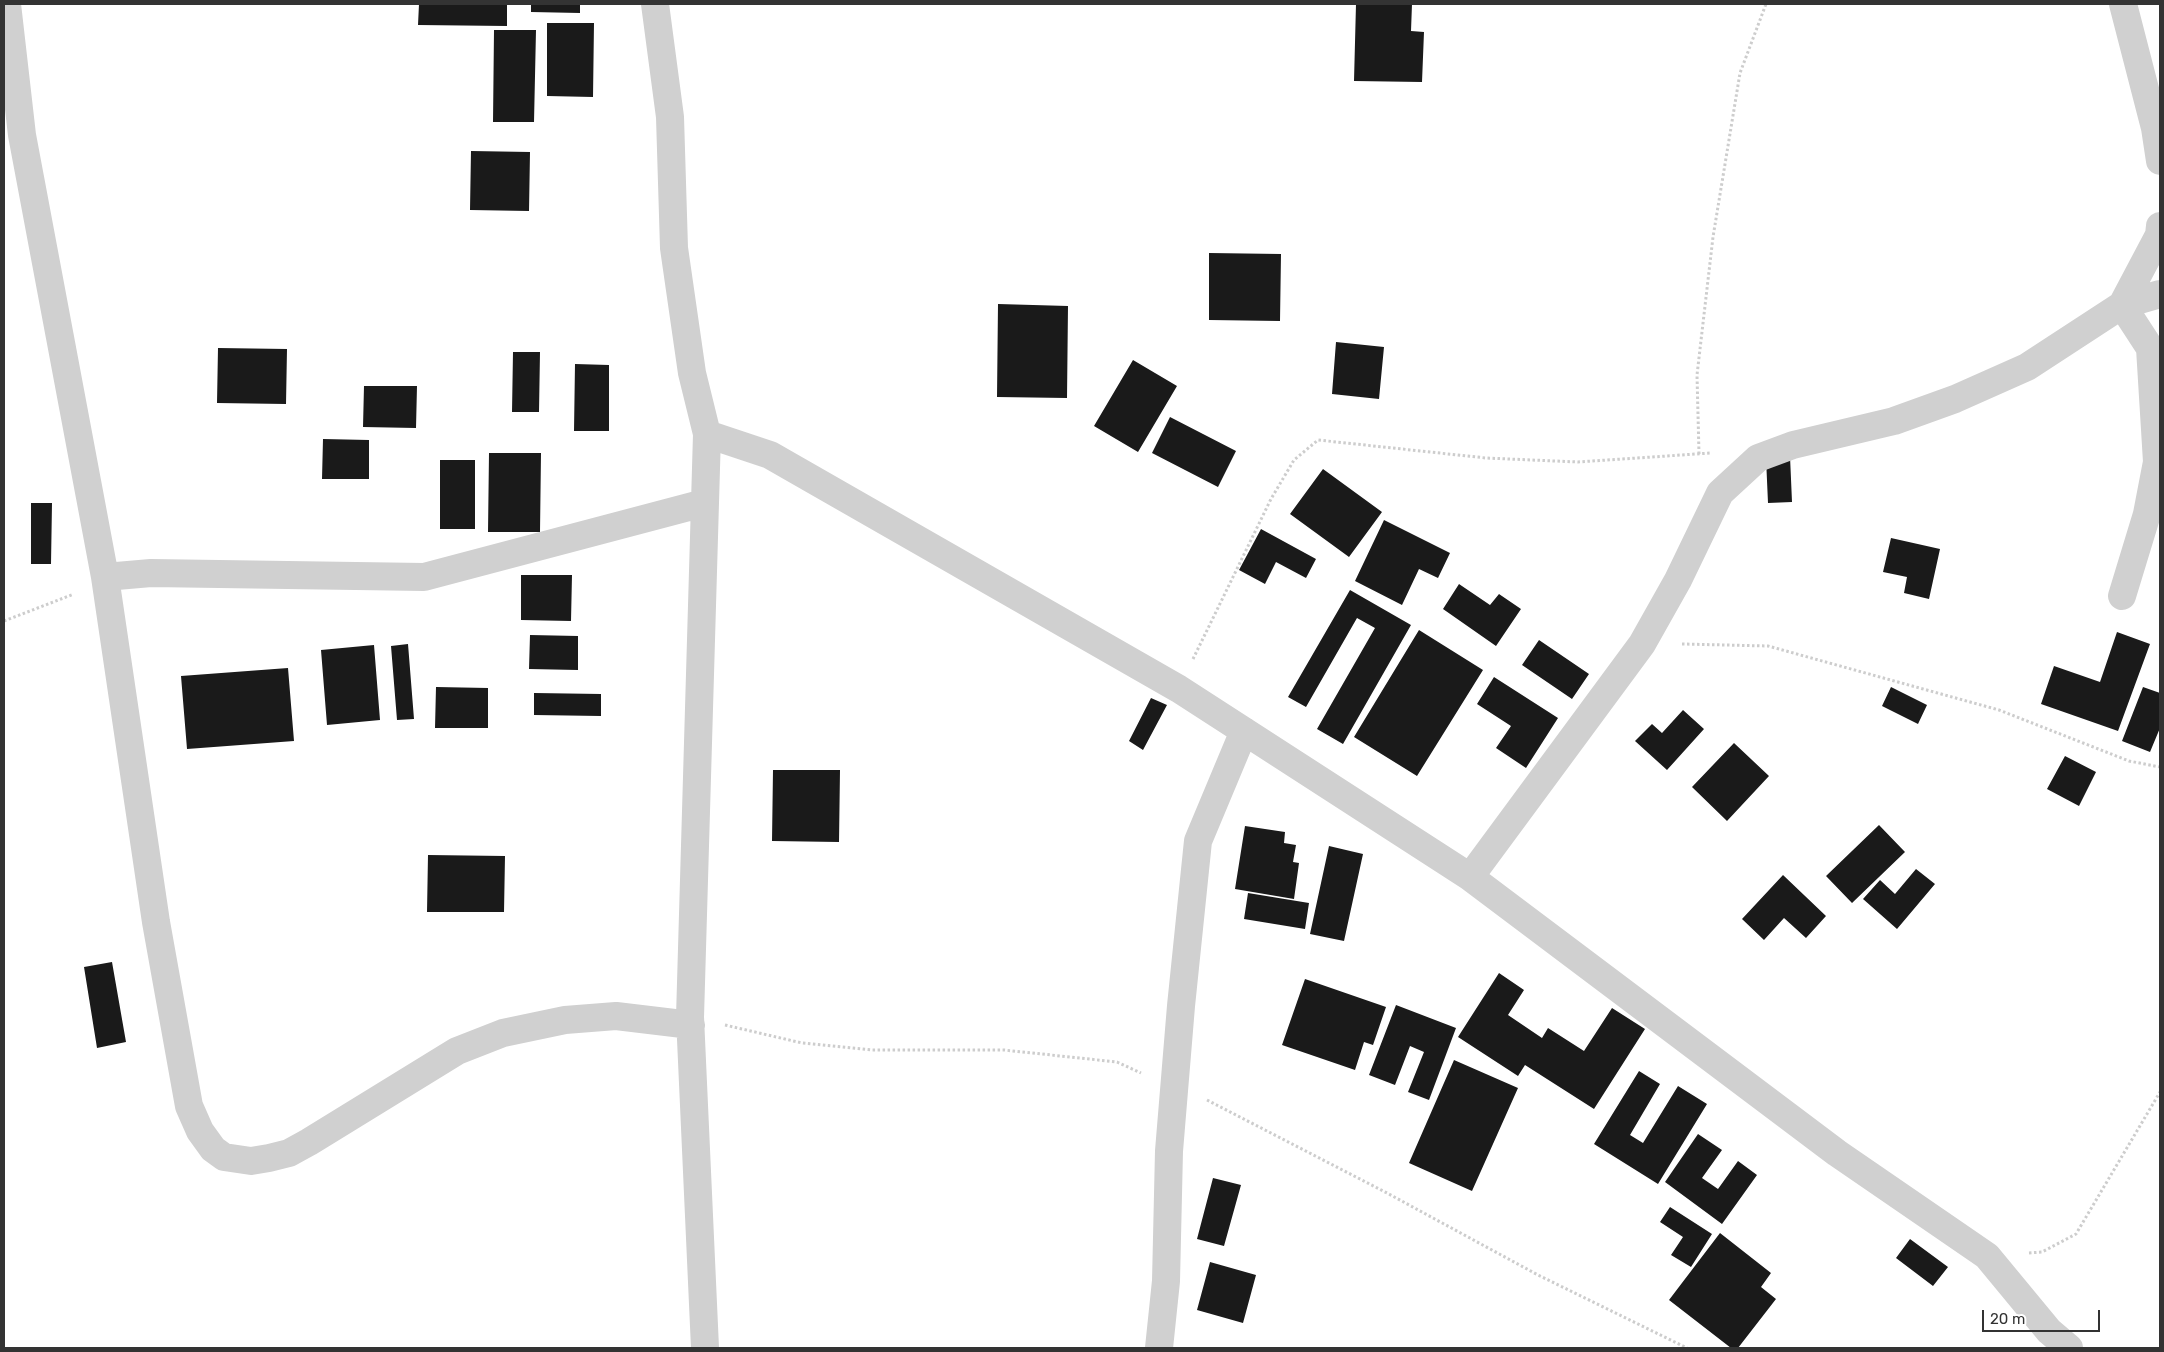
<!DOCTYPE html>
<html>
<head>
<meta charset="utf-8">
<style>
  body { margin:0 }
  #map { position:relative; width:2164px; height:1352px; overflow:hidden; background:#fff; font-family:Rubik,sans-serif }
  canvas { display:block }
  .frame { position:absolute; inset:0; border:5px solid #333; pointer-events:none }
  .scale { position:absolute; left:1982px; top:1310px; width:118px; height:22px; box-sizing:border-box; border:2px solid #333; border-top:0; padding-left:6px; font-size:15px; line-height:18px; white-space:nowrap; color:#333; -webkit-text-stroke:4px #fff; paint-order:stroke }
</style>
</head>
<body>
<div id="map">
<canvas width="2164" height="1352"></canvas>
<div class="frame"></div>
<div class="scale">20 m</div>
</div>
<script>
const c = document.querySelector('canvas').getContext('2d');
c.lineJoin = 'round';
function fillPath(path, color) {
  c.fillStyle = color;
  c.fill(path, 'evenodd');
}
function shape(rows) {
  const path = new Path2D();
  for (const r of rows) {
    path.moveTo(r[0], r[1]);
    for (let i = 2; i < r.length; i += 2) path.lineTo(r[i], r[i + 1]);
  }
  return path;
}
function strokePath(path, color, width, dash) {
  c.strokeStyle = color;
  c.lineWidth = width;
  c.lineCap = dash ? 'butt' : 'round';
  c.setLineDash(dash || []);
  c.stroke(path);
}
const building = shape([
  [419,4,507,4,507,26,418,25],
  [531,4,580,4,580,13,531,12],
  [1356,4,1412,4,1411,31,1424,32,1422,82,1354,81],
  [547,23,594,23,593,97,547,96],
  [494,30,536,30,534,122,493,122],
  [471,151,530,152,529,211,470,210],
  [1209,253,1281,254,1280,321,1209,320],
  [998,304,1068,306,1067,398,997,397],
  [1336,342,1384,347,1379,399,1332,394],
  [218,348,287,349,286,404,217,403],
  [513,352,540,352,539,412,512,412],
  [1133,360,1177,386,1138,452,1094,426],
  [575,364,609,365,609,431,574,431],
  [364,386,417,386,416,428,363,427],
  [1170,417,1236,451,1218,487,1152,453],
  [323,439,369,440,369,479,322,479],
  [489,453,541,453,540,532,488,532],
  [1790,456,1792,502,1768,503,1766,458],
  [440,460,475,460,475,529,440,529],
  [1323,469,1382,512,1349,557,1290,514],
  [31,503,52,503,51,564,31,564],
  [1384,520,1450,553,1438,578,1419,569,1402,605,1355,581],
  [1261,529,1316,559,1306,578,1276,562,1265,584,1239,570],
  [1891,538,1940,549,1929,599,1904,593,1907,577,1883,572],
  [521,575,572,575,571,621,521,620],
  [1459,584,1490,605,1499,594,1521,609,1496,646,1443,609],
  [1350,590,1411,625,1343,744,1317,729,1375,628,1357,618,1306,707,1288,697],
  [1419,630,1483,670,1417,776,1354,737],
  [2117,632,2150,644,2118,731,2041,704,2054,666,2100,682],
  [530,635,578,636,578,670,529,669],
  [1539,640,1589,674,1572,699,1522,665],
  [408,644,414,719,397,720,391,646],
  [374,645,380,720,327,725,321,650],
  [288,668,294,741,187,749,181,676],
  [1494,677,1558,718,1526,768,1496,748,1511,726,1477,704],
  [436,687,488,688,488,728,435,728],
  [1891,687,1927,705,1918,724,1882,706],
  [2143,687,2160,693,2160,728,2150,752,2122,741],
  [534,693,601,694,601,716,534,715],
  [1151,698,1167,705,1143,750,1129,741],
  [1683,710,1704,729,1667,770,1635,741,1652,724,1662,733],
  [1734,743,1769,776,1727,821,1692,787],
  [2065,756,2096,772,2079,806,2047,789],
  [773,770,840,770,839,842,772,841],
  [1879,825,1905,852,1852,903,1826,876],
  [1245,826,1285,832,1284,843,1296,845,1293,862,1299,863,1294,899,1235,889],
  [1329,846,1363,854,1344,941,1310,934],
  [428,855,505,856,504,912,427,912],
  [1916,869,1935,884,1897,929,1863,899,1880,880,1895,894],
  [1783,875,1826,916,1806,938,1784,918,1764,940,1742,919],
  [1248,893,1309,903,1305,929,1244,919],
  [112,962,126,1042,97,1048,84,967],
  [1499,973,1524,990,1508,1015,1542,1038,1548,1028,1584,1051,1612,1008,1645,1029,1594,1109,1525,1065,1518,1076,1458,1037],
  [1305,979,1386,1007,1373,1045,1364,1042,1355,1070,1282,1045],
  [1396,1005,1456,1028,1429,1100,1408,1092,1424,1052,1410,1046,1395,1085,1369,1075],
  [1454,1060,1518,1088,1472,1191,1409,1163],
  [1639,1071,1660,1084,1630,1135,1643,1143,1678,1086,1707,1104,1658,1184,1594,1144],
  [1698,1134,1722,1150,1702,1178,1718,1189,1738,1161,1757,1175,1722,1224,1665,1182],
  [1213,1178,1241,1185,1224,1246,1197,1239],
  [1670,1207,1712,1234,1691,1267,1671,1255,1683,1237,1660,1222],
  [1720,1233,1771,1273,1761,1287,1776,1299,1738,1348,1731,1348,1669,1300],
  [1910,1239,1948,1267,1933,1286,1896,1258],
  [1210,1262,1256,1275,1243,1323,1197,1310]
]);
const path = shape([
  [1699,454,1697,375,1713,237,1740,73,1766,4],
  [4,621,74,594],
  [1682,644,1768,646,1999,710,2129,761,2160,767],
  [1193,659,1271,499,1294,460,1318,440,1486,458,1578,462,1711,453],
  [725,1025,802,1043,872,1050,1004,1050,1117,1062,1141,1073],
  [1207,1100,1387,1193,1538,1275,1687,1348],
  [2029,1253,2042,1252,2076,1234,2160,1092]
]);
const minor = shape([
  [7,4,22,135,105,577,156,922,189,1106,200,1131,213,1149,224,1157,251,1161,269,1158,289,1153,309,1142,457,1051,503,1033,565,1020,616,1016,691,1025],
  [655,4,670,117,674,248,692,373,707,434,690,1017,705,1348],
  [2123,4,2155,128,2160,161],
  [707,434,770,455,1179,689,1470,877,1837,1153,1987,1256,2049,1331,2069,1348],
  [105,577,151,573,424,577,704,503],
  [2122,596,2147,514,2157,462,2150,348,2122,305,2159,235,2160,226],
  [1470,877,1642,644,1678,580,1720,493,1758,458,1793,445,1894,421,1955,399,2027,367,2122,305,2160,294],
  [1159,1348,1166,1281,1169,1151,1181,1006,1198,841,1244,731]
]);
fillPath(building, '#1a1a1a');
strokePath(path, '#cdcdcd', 3, [2.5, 2.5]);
strokePath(minor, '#d0d0d0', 28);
</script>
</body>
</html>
